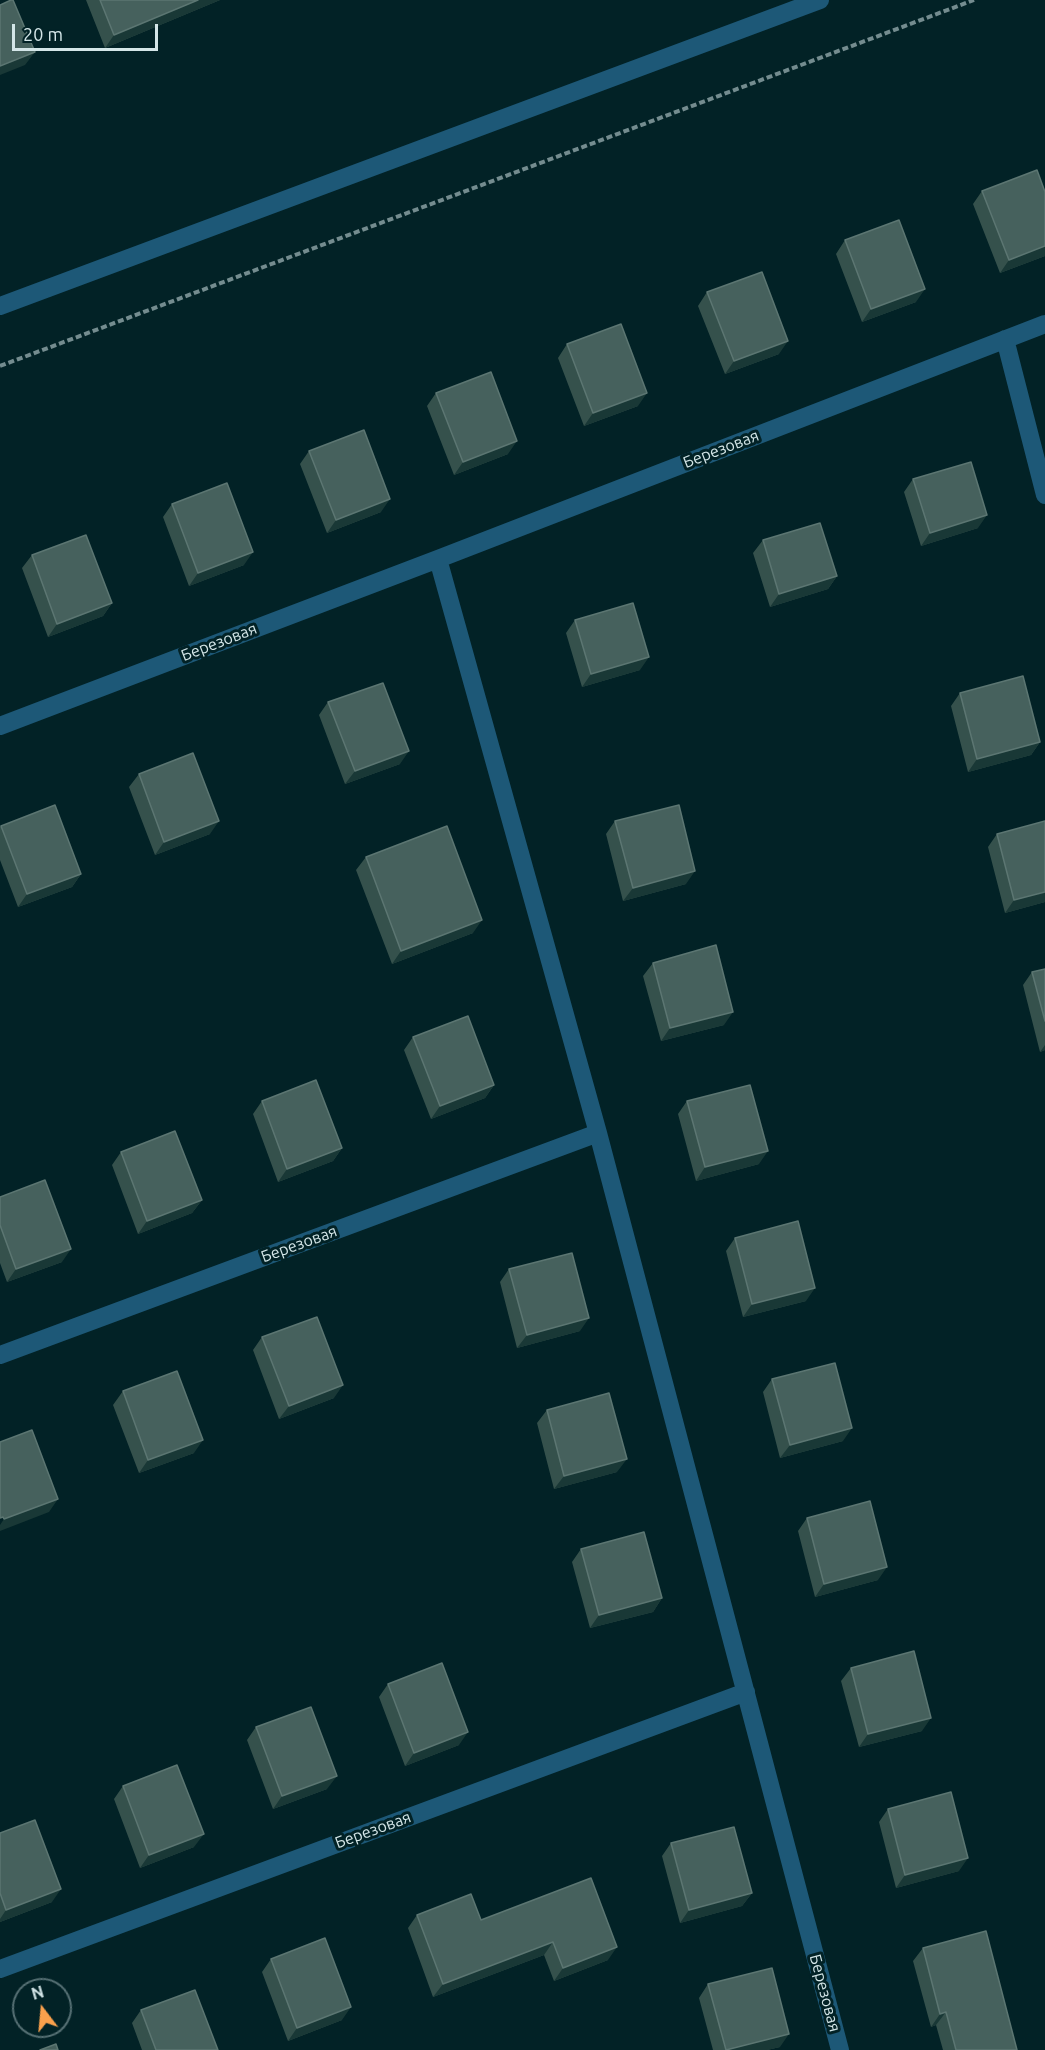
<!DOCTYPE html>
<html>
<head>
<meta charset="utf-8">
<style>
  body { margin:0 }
  #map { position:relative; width:1045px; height:2050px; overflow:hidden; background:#022226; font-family:Ubuntu,sans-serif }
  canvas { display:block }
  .north { position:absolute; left:12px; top:1978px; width:60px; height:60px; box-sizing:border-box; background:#022226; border:2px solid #567074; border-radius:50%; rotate:344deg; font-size:16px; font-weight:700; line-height:24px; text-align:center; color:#d4e6e8 }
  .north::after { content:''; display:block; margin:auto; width:21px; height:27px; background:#f9a04c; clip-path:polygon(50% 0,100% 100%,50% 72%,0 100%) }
  .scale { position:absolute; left:12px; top:24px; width:146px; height:27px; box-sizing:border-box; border:3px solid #d4e6e8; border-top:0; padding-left:8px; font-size:18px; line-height:21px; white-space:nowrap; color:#d4e6e8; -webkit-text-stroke:4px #022226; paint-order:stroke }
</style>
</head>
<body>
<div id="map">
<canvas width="1045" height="2050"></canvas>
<div class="north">N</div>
<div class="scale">20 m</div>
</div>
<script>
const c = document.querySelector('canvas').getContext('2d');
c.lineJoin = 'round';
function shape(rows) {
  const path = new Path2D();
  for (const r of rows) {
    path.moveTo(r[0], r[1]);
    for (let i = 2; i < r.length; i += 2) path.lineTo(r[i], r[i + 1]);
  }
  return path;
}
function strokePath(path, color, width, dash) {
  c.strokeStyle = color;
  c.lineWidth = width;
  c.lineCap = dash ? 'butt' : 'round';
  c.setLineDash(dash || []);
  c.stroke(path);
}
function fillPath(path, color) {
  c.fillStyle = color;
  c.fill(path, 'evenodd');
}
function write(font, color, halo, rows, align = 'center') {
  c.font = font + ' Ubuntu,sans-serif';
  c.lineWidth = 6;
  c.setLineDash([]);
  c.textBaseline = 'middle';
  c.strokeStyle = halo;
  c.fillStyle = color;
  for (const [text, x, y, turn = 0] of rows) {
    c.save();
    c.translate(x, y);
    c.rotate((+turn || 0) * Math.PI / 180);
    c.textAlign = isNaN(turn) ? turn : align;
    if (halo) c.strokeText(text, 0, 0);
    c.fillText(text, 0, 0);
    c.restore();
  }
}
const path = shape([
  [0,366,974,0]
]);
const minor = shape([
  [0,306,820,0],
  [1005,339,1045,495],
  [438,559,598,1133,840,2050],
  [0,726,438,559,1045,324],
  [0,1355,598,1133],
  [0,1969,746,1692]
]);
const wall = shape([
  [86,0,220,0,105,48],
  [982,191,1045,192,1045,256,1000,273,973,204],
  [845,240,916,302,862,322,836,254],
  [707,292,779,354,725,374,698,306],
  [567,344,638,406,584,426,558,358],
  [436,393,508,454,454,475,427,406],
  [309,451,381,512,327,533,300,464],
  [913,479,978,528,921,546,904,492],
  [172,504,244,565,189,586,163,517],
  [763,540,837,576,828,589,770,607,753,553],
  [32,555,112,603,103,616,48,637,22,568],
  [575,620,640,670,582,687,566,633],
  [960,693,1040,742,1031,755,968,772,951,706],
  [328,702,400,764,345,784,319,715],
  [139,774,210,834,155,855,129,787],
  [615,821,686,884,623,901,606,834],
  [1,826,81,874,72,887,18,907,0,860,0,827],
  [997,834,1045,902,1005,913,988,847],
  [366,857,473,933,392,964,356,870],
  [653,963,724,1025,661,1041,643,976],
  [1045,969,1045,1050,1040,1052,1023,985,1032,972],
  [413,1037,494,1085,485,1098,431,1119,404,1050],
  [262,1101,342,1148,333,1161,278,1182,253,1114],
  [687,1101,759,1164,696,1181,678,1114],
  [121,1152,202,1200,192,1213,138,1234,112,1165],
  [0,1197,62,1262,7,1282,0,1263],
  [735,1238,806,1301,743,1317,726,1251],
  [509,1269,580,1331,517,1348,500,1282],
  [262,1337,334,1398,279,1419,253,1350],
  [772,1379,843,1441,780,1458,763,1392],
  [123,1391,194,1453,139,1473,113,1405],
  [547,1410,617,1472,554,1489,537,1423],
  [807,1518,878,1580,815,1597,798,1531],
  [581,1549,662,1598,653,1612,590,1628,572,1562],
  [851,1668,922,1731,859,1747,841,1681],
  [388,1684,459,1745,405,1766,379,1697],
  [256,1727,327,1789,273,1809,247,1740],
  [123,1786,194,1847,140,1868,114,1799],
  [888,1809,959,1871,896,1888,879,1822],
  [0,1833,52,1902,0,1922],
  [671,1843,752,1893,742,1906,680,1923,662,1856],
  [591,1878,608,1960,554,1981,544,1955,433,1997,408,1928,417,1915,481,1920],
  [923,1948,1017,2050,943,2050,936,2025,931,2027,913,1961],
  [271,1959,342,2020,288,2041,262,1972],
  [708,1984,780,2047,767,2050,713,2050,699,1998],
  [141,2010,218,2050,142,2050,132,2023]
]);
const shadedWall = shape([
  [198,0,220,0,105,48,114,35],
  [35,52,25,65,0,75,0,66],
  [1045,246,1045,256,1000,273,1009,260],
  [925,289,916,302,862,322,871,309],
  [788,341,779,354,725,374,734,361],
  [647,393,638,406,584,426,593,413],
  [517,441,508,454,454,475,463,462],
  [390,499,381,512,327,533,336,520],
  [987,515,978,528,921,546,930,533],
  [253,552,244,565,189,586,198,573],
  [837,576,828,589,770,607,779,594],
  [112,603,103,616,48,637,57,624],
  [649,657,640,670,582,687,591,674],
  [1040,742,1031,755,968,772,977,759],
  [409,751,400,764,345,784,355,771],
  [219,821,210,834,155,855,164,842],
  [695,871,686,884,623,901,633,888],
  [81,874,72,887,18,907,27,894],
  [1045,892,1045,902,1005,913,1014,900],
  [482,920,473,933,392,964,401,951],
  [733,1012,724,1025,661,1041,670,1028],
  [1045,1045,1045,1050,1040,1052],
  [494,1085,485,1098,431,1119,440,1106],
  [342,1148,333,1161,278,1182,287,1169],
  [768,1151,759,1164,696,1181,705,1167],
  [202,1200,192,1213,138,1234,147,1221],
  [71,1249,62,1262,7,1282,16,1269],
  [815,1288,806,1301,743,1317,752,1304],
  [589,1318,580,1331,517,1348,527,1335],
  [343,1385,334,1398,279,1419,289,1406],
  [852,1428,843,1441,780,1458,790,1445],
  [203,1440,194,1453,139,1473,148,1460],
  [627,1459,617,1472,554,1489,564,1476],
  [58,1499,49,1512,0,1531,0,1525,4,1519],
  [887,1567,878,1580,815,1597,824,1584],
  [662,1598,653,1612,590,1628,599,1615],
  [931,1718,922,1731,859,1747,868,1734],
  [468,1732,459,1745,405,1766,414,1753],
  [337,1776,327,1789,273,1809,282,1796],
  [204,1834,194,1847,140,1868,149,1855],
  [968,1858,959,1871,896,1888,905,1875],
  [61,1889,52,1902,0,1922,0,1919,6,1910],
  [752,1893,742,1906,680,1923,689,1910],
  [553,1942,544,1955,433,1997,443,1984],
  [617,1947,608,1960,554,1981,563,1968],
  [351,2007,342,2020,288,2041,297,2028],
  [946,2012,936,2025,931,2027,940,2014],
  [789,2034,780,2047,767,2050,726,2050]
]);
const building = shape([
  [11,0,13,0,35,52,0,66,0,5,11,0],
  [100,0,198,0,114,35,100,0],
  [1037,170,1045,192,1045,246,1009,260,982,191,1037,170],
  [899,220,925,289,871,309,845,240,899,220],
  [762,272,788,341,734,361,707,292,762,272],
  [621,324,647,393,593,413,567,344,621,324],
  [491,372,517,441,463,462,436,393,491,372],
  [364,430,390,499,336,520,309,451,364,430],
  [971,462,987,515,930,533,913,479,971,462],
  [227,483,253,552,198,573,172,504,227,483],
  [820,523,837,576,779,594,763,540,820,523],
  [86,535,112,603,57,624,32,555,86,535],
  [633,603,649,657,591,674,575,620,633,603],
  [1023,676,1040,742,977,759,960,693,1023,676],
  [383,683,409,751,355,771,328,702,383,683],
  [193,753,219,821,164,842,139,774,193,753],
  [55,805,81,874,27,894,1,826,55,805],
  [679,805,695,871,633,888,615,821,679,805],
  [1045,821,1045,892,1014,900,997,834,1045,821],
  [447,826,482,920,401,951,366,857,447,826],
  [716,945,733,1012,670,1028,653,963,716,945],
  [1045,969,1045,1021,1032,972,1045,969],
  [468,1016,494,1085,440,1106,413,1037,468,1016],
  [316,1080,342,1148,287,1169,262,1101,316,1080],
  [750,1085,768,1151,705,1167,687,1101,750,1085],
  [175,1131,202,1200,147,1221,121,1152,175,1131],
  [45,1180,71,1249,16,1269,0,1225,0,1197,45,1180],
  [798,1221,815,1288,752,1304,735,1238,798,1221],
  [572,1253,589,1318,527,1335,509,1269,572,1253],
  [317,1317,343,1385,289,1406,262,1337,317,1317],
  [835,1363,852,1428,790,1445,772,1379,835,1363],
  [177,1371,203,1440,148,1460,123,1391,177,1371],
  [609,1393,627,1459,564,1476,547,1410,609,1393],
  [32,1430,58,1499,4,1519,3,1517,0,1518,0,1442,32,1430],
  [870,1501,887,1567,824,1584,807,1518,870,1501],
  [644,1532,662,1598,599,1615,581,1549,644,1532],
  [914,1651,931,1718,868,1734,851,1668,914,1651],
  [442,1663,468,1732,414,1753,388,1684,442,1663],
  [311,1707,337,1776,282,1796,256,1727,311,1707],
  [177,1765,204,1834,149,1855,123,1786,177,1765],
  [951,1792,968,1858,905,1875,888,1809,951,1792],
  [35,1820,61,1889,6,1910,0,1893,0,1833,35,1820],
  [734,1827,752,1893,689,1910,671,1843,734,1827],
  [591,1878,617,1947,563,1968,553,1942,443,1984,417,1915,471,1894,481,1920,591,1878],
  [986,1931,1017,2050,956,2050,946,2012,940,2014,923,1948,986,1931],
  [325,1938,351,2007,297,2028,271,1959,325,1938],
  [772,1968,789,2034,726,2050,708,1984,772,1968],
  [195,1990,218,2050,156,2050,141,2010,195,1990],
  [56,2044,58,2050,40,2050,56,2044]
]);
const streetNames = [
  ["Березовая",721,449,-21],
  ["Березовая",219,642,-21],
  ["Березовая",299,1244,-20],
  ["Березовая",373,1830,-20],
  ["Березовая",825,1993,75]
];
strokePath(path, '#748c8f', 4, [6, 3]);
strokePath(minor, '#1d5877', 18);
fillPath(wall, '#35514c');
fillPath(shadedWall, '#193836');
fillPath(building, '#46615d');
strokePath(building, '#5c7672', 1.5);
write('16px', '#d4e6e8', '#022226', streetNames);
</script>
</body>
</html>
